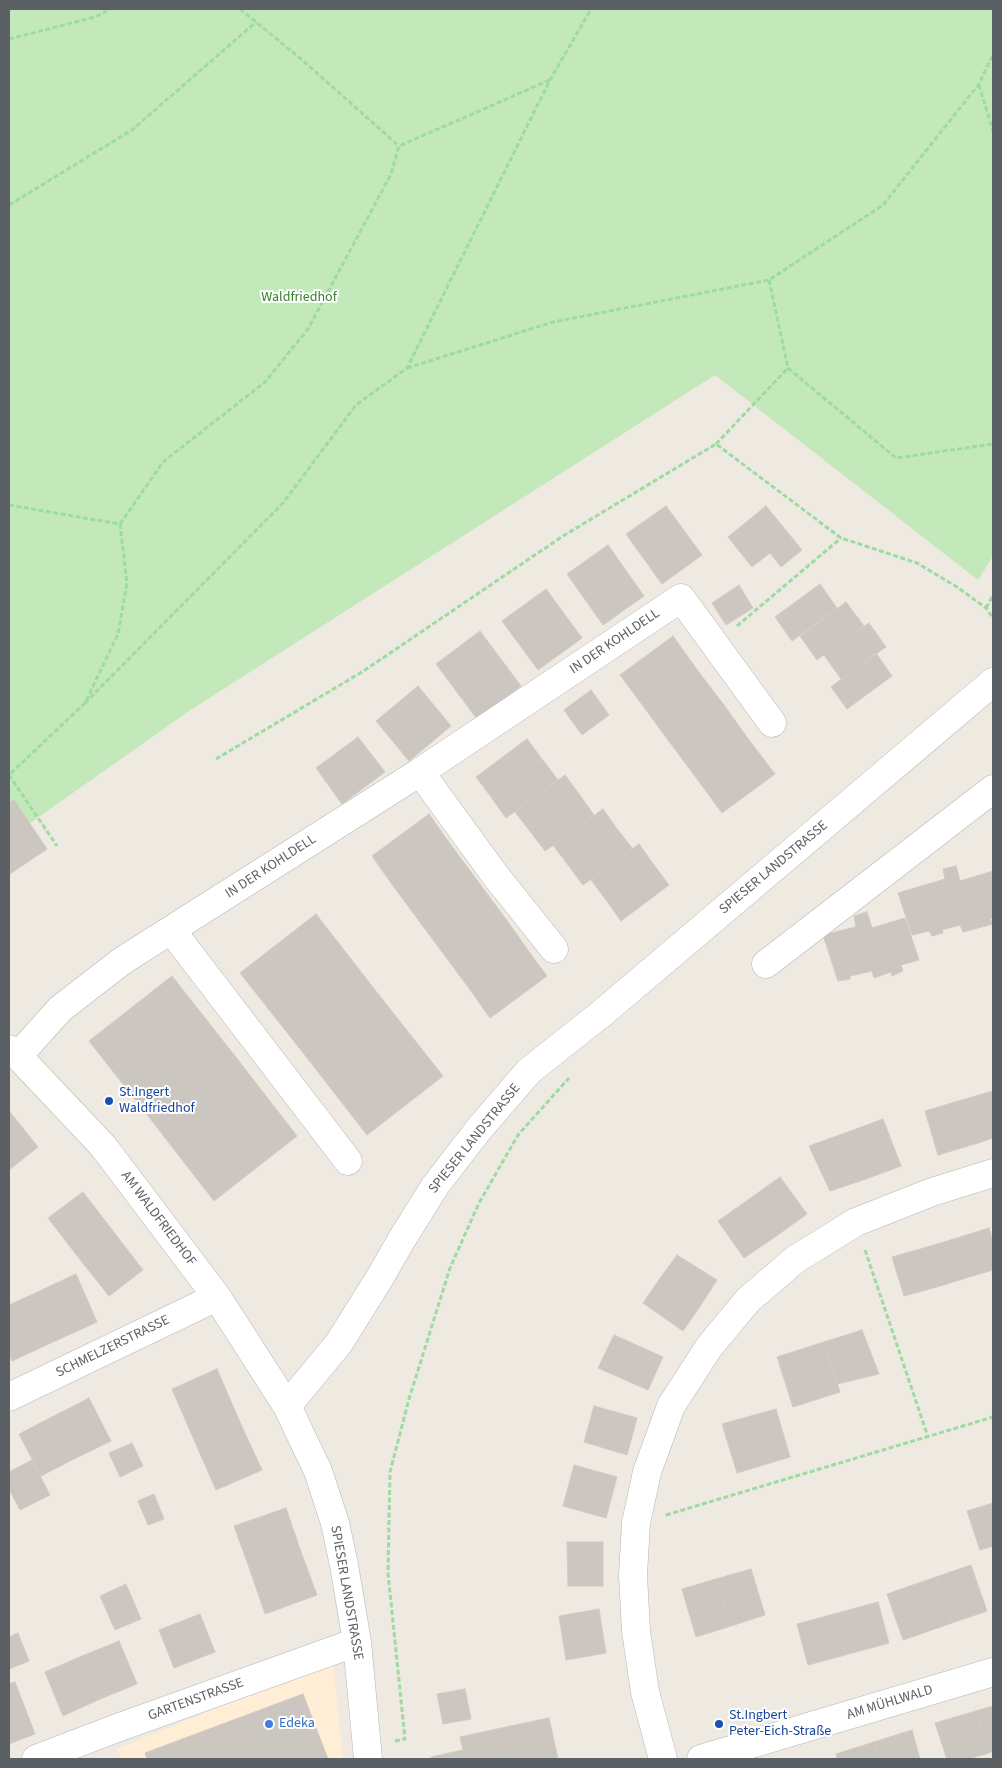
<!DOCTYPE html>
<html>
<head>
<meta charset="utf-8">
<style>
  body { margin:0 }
  #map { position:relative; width:1002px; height:1768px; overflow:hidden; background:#eee9e1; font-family:"Source Sans 3",sans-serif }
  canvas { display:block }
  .frame { position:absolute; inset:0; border:10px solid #5a6064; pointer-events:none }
</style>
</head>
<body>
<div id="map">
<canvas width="1002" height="1768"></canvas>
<div class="frame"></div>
</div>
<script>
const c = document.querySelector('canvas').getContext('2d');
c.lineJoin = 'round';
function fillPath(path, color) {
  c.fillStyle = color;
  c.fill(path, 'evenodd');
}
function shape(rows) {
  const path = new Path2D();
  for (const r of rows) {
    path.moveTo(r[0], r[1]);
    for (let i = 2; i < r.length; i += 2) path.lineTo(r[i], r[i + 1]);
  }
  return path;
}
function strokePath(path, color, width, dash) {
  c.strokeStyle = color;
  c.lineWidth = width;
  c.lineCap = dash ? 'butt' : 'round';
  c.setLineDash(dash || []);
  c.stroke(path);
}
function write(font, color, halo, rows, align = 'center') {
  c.font = font + ' "Source Sans 3",sans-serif';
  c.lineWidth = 4;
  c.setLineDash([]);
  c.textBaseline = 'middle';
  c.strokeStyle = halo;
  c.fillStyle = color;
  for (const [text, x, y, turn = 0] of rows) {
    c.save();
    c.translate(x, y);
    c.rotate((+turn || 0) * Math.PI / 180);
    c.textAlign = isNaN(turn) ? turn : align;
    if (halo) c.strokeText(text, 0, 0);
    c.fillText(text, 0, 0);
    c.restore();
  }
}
const commercial = shape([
  [333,1660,343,1759,121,1759,117,1749]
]);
const green = shape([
  [9,9,993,9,993,556,978,580,715,375,189,711,9,838]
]);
const building = shape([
  [666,506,702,555,662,584,626,534,666,506],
  [766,506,802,550,781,567,770,553,752,567,728,537,766,506],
  [608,545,644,596,603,625,567,574,608,545],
  [820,584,837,608,792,641,775,617,820,584],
  [739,585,753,608,726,625,712,603,739,585],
  [546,589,582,638,538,670,502,621,546,589],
  [846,602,864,626,817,660,800,636,846,602],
  [869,623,886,647,841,679,824,655,869,623],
  [480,631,521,686,477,719,436,664,480,631],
  [673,636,698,671,646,710,620,675,673,636],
  [876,653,892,676,847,709,831,687,876,653],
  [698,671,724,705,671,744,646,710,698,671],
  [418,686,451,726,409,761,376,721,418,686],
  [591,690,609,715,582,735,564,710,591,690],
  [724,705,749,740,697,779,671,744,724,705],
  [358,737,385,772,342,804,316,768,358,737],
  [527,739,542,759,491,797,476,777,527,739],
  [749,740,775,774,722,813,697,779,749,740],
  [542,759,558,780,506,818,491,797,542,759],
  [565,775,579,794,529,830,515,812,565,775],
  [579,794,594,815,545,851,529,830,579,794],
  [14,800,47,849,10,874,9,803,14,800],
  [603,809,617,829,568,865,553,845,603,809],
  [429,814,448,841,391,883,372,856,429,814],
  [617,829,633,849,583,885,568,865,617,829],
  [448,841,468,868,411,910,391,883,448,841],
  [639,844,654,865,606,900,591,880,639,844],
  [654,865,669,885,621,921,606,900,654,865],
  [956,866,960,881,993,871,993,918,990,919,993,924,963,932,960,925,942,930,943,933,932,936,929,931,912,935,898,893,945,879,943,869,956,866],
  [468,868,488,895,431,937,411,910,468,868],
  [488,895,508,922,451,964,431,937,488,895],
  [867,912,872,928,905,918,919,960,901,965,903,971,892,976,891,972,874,978,872,971,850,976,850,979,838,981,823,935,856,927,854,916,867,912],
  [316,914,379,995,304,1054,240,973,316,914],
  [508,922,527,949,471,991,451,964,508,922],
  [527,949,547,976,490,1018,471,991,527,949],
  [172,976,235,1056,152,1121,89,1041,172,976],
  [379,995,443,1076,367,1135,304,1054,379,995],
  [235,1056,297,1136,214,1201,152,1121,235,1056],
  [993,1091,993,1138,975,1144,962,1100,993,1091],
  [962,1100,975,1144,938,1155,925,1111,962,1100],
  [10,1112,38,1147,9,1170,9,1113,10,1112],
  [883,1119,901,1166,866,1179,848,1132,883,1119],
  [848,1132,866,1179,830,1191,809,1146,848,1132],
  [780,1177,807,1214,775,1237,748,1200,780,1177],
  [83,1192,113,1231,78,1257,48,1218,83,1192],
  [748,1200,775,1237,744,1258,718,1221,748,1200],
  [989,1228,993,1242,993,1270,969,1277,957,1238,989,1228],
  [113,1231,143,1270,109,1296,78,1257,113,1231],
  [957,1238,969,1277,937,1287,924,1248,957,1238],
  [924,1248,937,1287,904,1296,892,1257,924,1248],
  [677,1255,717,1280,701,1305,661,1277,677,1255],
  [76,1274,97,1322,53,1342,31,1295,76,1274],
  [661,1277,701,1305,683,1331,643,1303,661,1277],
  [31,1295,53,1342,12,1361,9,1354,9,1305,31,1295],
  [862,1330,879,1374,837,1384,824,1342,862,1330],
  [614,1335,663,1357,648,1390,598,1368,614,1335],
  [824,1342,840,1392,793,1407,777,1357,824,1342],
  [217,1369,239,1420,194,1440,172,1389,217,1369],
  [89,1398,111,1441,74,1459,52,1417,89,1398],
  [594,1406,637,1418,627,1455,584,1442,594,1406],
  [776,1409,790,1457,737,1473,722,1424,776,1409],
  [52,1417,74,1459,41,1476,19,1434,52,1417],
  [239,1420,262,1470,216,1490,194,1440,239,1420],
  [132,1443,143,1466,120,1477,109,1453,132,1443],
  [32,1460,50,1495,20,1510,9,1489,9,1472,32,1460],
  [574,1465,617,1477,606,1518,563,1506,574,1465],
  [154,1494,164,1519,148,1525,138,1501,154,1494],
  [993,1503,993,1546,980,1550,967,1511,993,1503],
  [286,1508,301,1552,250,1570,234,1526,286,1508],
  [567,1542,603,1542,603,1586,568,1586,567,1542],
  [301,1552,317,1595,265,1614,250,1570,301,1552],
  [971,1565,987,1611,952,1623,936,1577,971,1565],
  [751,1569,765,1615,731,1626,716,1579,751,1569],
  [936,1577,952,1623,903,1640,887,1594,936,1577],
  [716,1579,731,1626,696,1637,682,1589,716,1579],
  [126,1584,141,1619,115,1630,100,1596,126,1584],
  [878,1602,889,1643,845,1655,834,1614,878,1602],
  [599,1609,606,1653,566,1660,559,1616,599,1609],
  [200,1614,215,1652,174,1668,159,1630,200,1614],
  [834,1614,845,1655,808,1665,797,1624,834,1614],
  [18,1633,29,1661,9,1669,9,1637,18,1633],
  [119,1641,137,1684,100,1699,82,1656,119,1641],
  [82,1656,100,1699,63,1716,45,1672,82,1656],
  [15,1682,35,1734,9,1744,9,1684,15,1682],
  [465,1689,471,1719,443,1724,437,1694,465,1689],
  [303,1694,328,1759,147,1759,145,1753,303,1694],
  [993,1706,993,1751,989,1753,976,1711,993,1706],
  [976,1711,989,1753,968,1759,947,1759,935,1723,976,1711],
  [549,1718,558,1759,513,1759,506,1727,549,1718],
  [506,1727,513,1759,465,1759,460,1737,506,1727],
  [912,1730,920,1759,879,1759,874,1742,912,1730],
  [874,1742,879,1759,837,1759,836,1754,874,1742],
  [463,1750,465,1759,432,1759,431,1757,463,1750]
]);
const path = shape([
  [240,9,301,59,399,146],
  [9,39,95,17,111,9],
  [979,85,993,131],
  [9,205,132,130,256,22],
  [769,280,788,368,896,458,993,444],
  [407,368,553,322,769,280,883,205,979,84,993,54],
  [716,444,788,368],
  [9,505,120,524,127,583,118,634,85,703,9,775],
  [120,524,163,462,265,382,308,329,391,174,399,146,550,80],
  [986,608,993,595],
  [737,626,841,538],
  [85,703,283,503,356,405,407,368,550,80,591,9],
  [216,759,362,672,563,536,716,444,841,538,917,563,957,587,986,608,993,618],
  [9,775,57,846],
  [865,1250,928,1437],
  [666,1515,993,1417],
  [395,1741,405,1739,388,1573,390,1472,409,1399,450,1268,479,1203,518,1135,569,1078]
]);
const minor = shape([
  [420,772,495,875,554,949],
  [172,931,348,1161],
  [766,964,993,789],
  [9,1049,18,1056,103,1146,217,1297,287,1406,318,1471,335,1523,344,1565,357,1642,368,1759],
  [18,1056,60,1009,122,961,420,772,681,598,772,723],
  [9,1397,217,1297],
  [287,1406,339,1343,379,1279,402,1239,435,1186,479,1129,529,1071,601,1014,993,682],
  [36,1759,117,1728,357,1642],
  [663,1759,645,1692,636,1631,633,1575,636,1523,647,1472,671,1406,709,1347,748,1300,796,1259,856,1222,932,1192,993,1173],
  [701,1759,993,1672]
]);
const markers = [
  [109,1101,5,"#1a4fb4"],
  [269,1724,5,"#3f7fe0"],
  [719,1724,5,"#1a4fb4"]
];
const parkNames = [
  ["Waldfriedhof",299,298]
];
const streetNames = [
  ["IN DER KOHLDELL",615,642,-34],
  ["IN DER KOHLDELL",271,867,-33],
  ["SPIESER LANDSTRASSE",774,868,-40],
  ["SPIESER LANDSTRASSE",475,1139,-51],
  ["AM WALDFRIEDHOF",158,1219,53],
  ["SCHMELZERSTRASSE",113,1347,-26],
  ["SPIESER LANDSTRASSE",346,1593,80],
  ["GARTENSTRASSE",196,1700,-20],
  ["AM MÜHLWALD",890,1703,-17]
];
const transitNames = [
  ["St.Ingert",119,1093],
  ["Waldfriedhof",119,1109],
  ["St.Ingbert",729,1716],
  ["Peter-Eich-Straße",729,1732]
];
const shopNames = [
  ["Edeka",279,1724]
];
fillPath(commercial, '#ffedd5');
fillPath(green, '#c3e9ba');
fillPath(building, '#cbc6c0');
strokePath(building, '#d4c9bf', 1);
strokePath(minor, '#b2b6ba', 29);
strokePath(path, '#9cdca1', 3, [5, 2.5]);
strokePath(minor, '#fff', 28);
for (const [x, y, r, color] of markers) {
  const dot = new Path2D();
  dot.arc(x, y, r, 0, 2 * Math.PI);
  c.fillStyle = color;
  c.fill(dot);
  strokePath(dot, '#fff', 2);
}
write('14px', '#37822a', '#fff', parkNames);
write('14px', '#5a6064', '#fff', streetNames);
write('14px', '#164399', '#fff', transitNames, 'left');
write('14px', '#366cbe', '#fff', shopNames, 'left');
</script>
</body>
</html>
